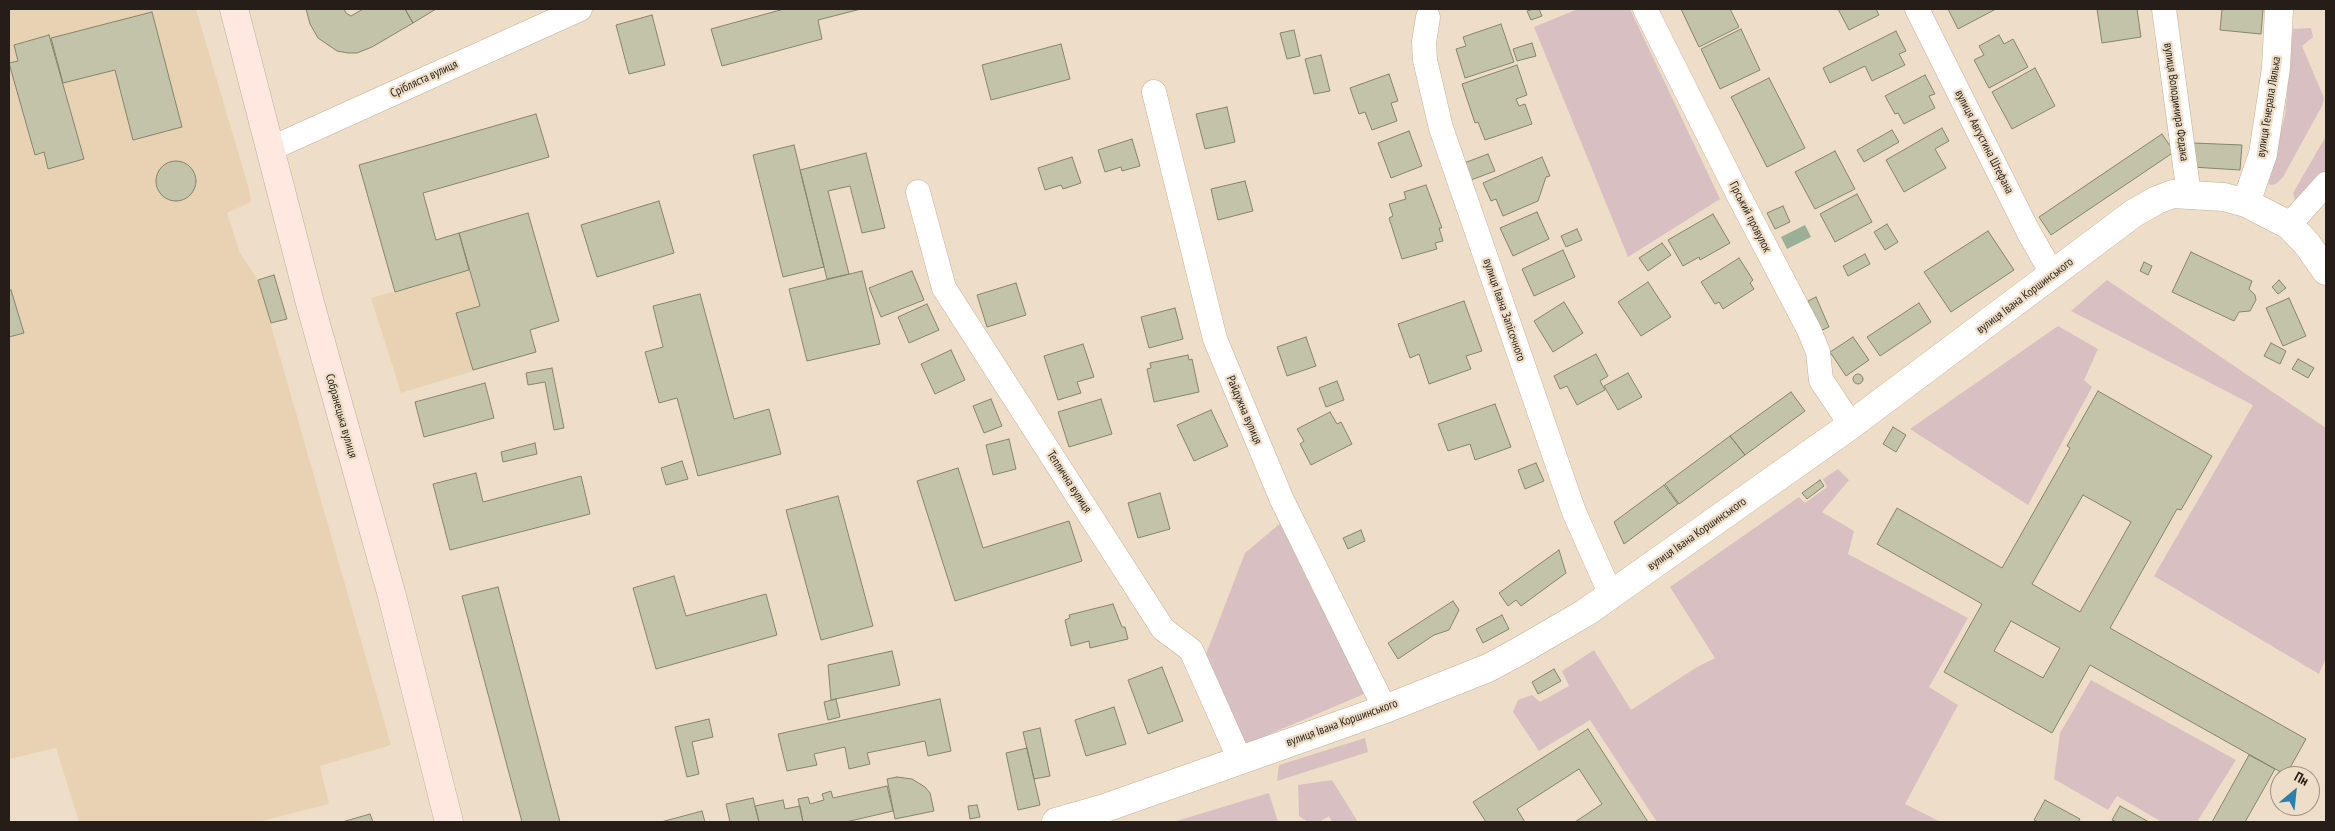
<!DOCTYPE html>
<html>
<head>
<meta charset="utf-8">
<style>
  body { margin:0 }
  #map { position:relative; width:2335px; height:831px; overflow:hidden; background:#efdec7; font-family:"PT Sans Narrow",sans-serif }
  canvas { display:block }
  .frame { position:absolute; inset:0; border:10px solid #241e16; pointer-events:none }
  .north { position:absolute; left:2270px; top:766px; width:50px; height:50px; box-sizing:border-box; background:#efdec7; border:1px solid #9e9180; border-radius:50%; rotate:28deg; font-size:14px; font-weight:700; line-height:20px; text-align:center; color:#241e16 }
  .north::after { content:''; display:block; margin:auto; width:18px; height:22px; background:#297fae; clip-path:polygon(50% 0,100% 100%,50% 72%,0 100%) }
</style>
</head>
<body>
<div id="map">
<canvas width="2335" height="831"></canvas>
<div class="frame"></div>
<div class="north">Пн</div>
</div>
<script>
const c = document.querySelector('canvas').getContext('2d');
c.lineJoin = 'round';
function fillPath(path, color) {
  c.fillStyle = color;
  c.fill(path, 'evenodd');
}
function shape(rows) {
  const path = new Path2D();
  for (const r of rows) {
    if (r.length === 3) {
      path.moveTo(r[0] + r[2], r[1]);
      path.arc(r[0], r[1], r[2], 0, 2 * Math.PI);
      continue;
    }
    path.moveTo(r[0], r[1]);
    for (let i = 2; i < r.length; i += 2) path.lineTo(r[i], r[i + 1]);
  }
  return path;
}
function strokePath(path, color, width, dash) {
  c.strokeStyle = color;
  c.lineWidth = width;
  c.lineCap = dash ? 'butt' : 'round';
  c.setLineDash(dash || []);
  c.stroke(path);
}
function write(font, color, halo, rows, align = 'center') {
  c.font = font + ' "PT Sans Narrow",sans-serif';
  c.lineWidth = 4.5;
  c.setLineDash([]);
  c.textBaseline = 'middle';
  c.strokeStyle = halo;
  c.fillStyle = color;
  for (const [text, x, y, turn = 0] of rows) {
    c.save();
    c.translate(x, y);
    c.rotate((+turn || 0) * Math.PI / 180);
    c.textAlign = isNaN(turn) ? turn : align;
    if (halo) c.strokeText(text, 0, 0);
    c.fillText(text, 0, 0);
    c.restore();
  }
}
const built = shape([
  [9,9,196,9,249,189,251,202,227,213,240,253,258,280,391,745,320,766,329,804,258,822,79,822,56,748,9,759],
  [528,213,559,321,530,330,536,352,401,393,371,298,469,270,459,233]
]);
const green = shape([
  [1578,9,1630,9,1720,199,1628,257,1534,27],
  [2311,28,2313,37,2302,46,2324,98,2322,106,2283,177,2276,184,2270,185,2267,179,2285,116,2293,29],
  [2326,136,2326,179,2306,196,2295,200,2293,193],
  [2107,280,2326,428,2326,660,2325,660,2319,674,2154,576,2253,405,2071,311],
  [2058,326,2098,349,2084,380,2092,387,2028,505,1910,429],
  [1838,469,1849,480,1822,512,1854,531,1848,554,1968,618,1929,687,1958,705,1905,804,1941,822,1657,822,1590,720,1539,751,1513,712,1518,700,1532,695,1540,702,1569,686,1562,671,1594,650,1631,710,1697,667,1715,658,1670,587,1799,497,1805,503,1827,487,1823,479],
  [1283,521,1364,694,1244,745,1205,657,1245,553],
  [2091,680,2236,760,2197,822,2162,822,2117,796,2108,810,2054,779,2060,733],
  [1365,738,1368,752,1277,781,1279,765],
  [1332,780,1358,822,1332,822,1329,816,1319,822,1308,822,1299,816,1298,785],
  [1269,793,1278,822,1173,822]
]);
const water = shape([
  [1805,225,1811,237,1787,249,1781,237]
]);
const building = shape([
  [306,9,344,9,346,13,351,16,363,9,405,9,413,23,372,47,357,53,348,53,337,51,318,38,310,24,306,9],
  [405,9,436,9,413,23,405,9],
  [784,9,861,9,818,20,822,39,722,66,711,29,784,9],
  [1534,9,1539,9,1542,16,1531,20,1527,11,1534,9],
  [1681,9,1730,9,1739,27,1699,47,1681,9],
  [1838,9,1876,9,1879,15,1849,30,1838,9],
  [1948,9,1996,9,1958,29,1948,9],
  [2097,9,2137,9,2141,37,2102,43,2097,9],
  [2222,9,2263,9,2261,34,2220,30,2222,9],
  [152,12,182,127,133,140,115,70,63,83,51,38,152,12],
  [652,15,665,65,629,74,616,25,652,15],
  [1501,24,1514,62,1465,78,1456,49,1466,46,1463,37,1501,24],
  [1741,29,1760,70,1720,89,1701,49,1741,29],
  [1294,30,1300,56,1287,59,1280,33,1294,30],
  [1896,31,1906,51,1899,54,1905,65,1872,81,1865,66,1830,83,1823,68,1896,31],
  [49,35,84,159,48,169,44,152,35,155,9,63,18,61,14,45,49,35],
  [1999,35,2004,44,2013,39,2028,67,1989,88,1974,60,1984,55,1979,46,1999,35],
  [1532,43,1536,56,1517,61,1513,49,1532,43],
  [1061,44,1070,79,991,100,982,65,1061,44],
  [1321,55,1330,91,1314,94,1305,59,1321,55],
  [1517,65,1527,95,1516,99,1519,106,1525,104,1532,124,1485,140,1478,122,1475,123,1462,84,1517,65],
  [2035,68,2055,106,2012,129,1992,92,2035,68],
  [1389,74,1398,101,1391,103,1397,121,1372,130,1365,112,1359,114,1350,88,1389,74],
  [1925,75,1935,94,1929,96,1935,108,1904,124,1898,113,1895,114,1885,96,1925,75],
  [1769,78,1805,148,1767,167,1731,97,1769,78],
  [1227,107,1235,142,1205,149,1196,114,1227,107],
  [536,114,549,157,423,193,436,240,459,233,469,270,395,292,359,165,536,114],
  [1942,128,1949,141,1935,149,1946,168,1904,192,1886,160,1942,128],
  [1892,130,1899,142,1864,162,1857,150,1892,130],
  [1409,131,1422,166,1391,178,1378,143,1409,131],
  [2162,134,2174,152,2051,235,2039,217,2162,134],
  [1132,139,1140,166,1122,171,1121,167,1105,172,1098,150,1132,139],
  [2193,143,2242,145,2240,170,2192,167,2193,143],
  [794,145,824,267,783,277,753,155,794,145],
  [1835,151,1855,189,1815,209,1795,172,1835,151],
  [866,153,885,228,862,233,850,186,828,191,849,274,827,279,800,170,866,153],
  [1488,154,1495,171,1471,180,1464,163,1488,154],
  [1072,157,1081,183,1063,189,1061,185,1045,190,1038,168,1072,157],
  [1542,157,1550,176,1546,177,1538,201,1503,216,1496,199,1491,201,1483,183,1542,157],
  [176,181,20],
  [1245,181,1253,211,1218,220,1211,189,1245,181],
  [1426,185,1442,228,1439,228,1443,241,1435,243,1437,249,1402,259,1389,218,1393,216,1389,204,1406,199,1404,192,1426,185],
  [1857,194,1872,222,1835,242,1820,214,1857,194],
  [659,201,674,253,597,277,581,225,659,201],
  [1783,206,1790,222,1775,229,1767,213,1783,206],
  [1537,212,1549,239,1513,256,1500,228,1537,212],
  [528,213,559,321,530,330,536,352,473,370,456,313,480,306,459,233,528,213],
  [1713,214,1730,243,1700,260,1699,257,1683,266,1668,240,1713,214],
  [1887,224,1898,242,1885,250,1874,232,1887,224],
  [1577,229,1582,240,1566,247,1561,236,1577,229],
  [1988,231,2014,270,1951,312,1924,272,1988,231],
  [1662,243,1671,255,1648,271,1639,258,1662,243],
  [1563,250,1575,277,1534,296,1522,269,1563,250],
  [2191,252,2252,281,2249,289,2255,295,2256,300,2250,311,2239,312,2234,321,2172,292,2191,252],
  [1865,254,1870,264,1848,276,1843,266,1865,254],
  [1739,258,1753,280,1750,283,1754,289,1723,309,1719,302,1715,304,1701,282,1739,258],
  [2144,262,2152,266,2148,275,2140,271,2144,262],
  [862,271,880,344,807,361,789,289,862,271],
  [912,271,924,300,881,317,869,288,912,271],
  [274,275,287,319,271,323,258,280,274,275],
  [2279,280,2286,288,2278,294,2272,287,2279,280],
  [1648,282,1671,317,1641,336,1618,302,1648,282],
  [1016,283,1026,315,987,327,977,295,1016,283],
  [11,290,24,333,9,337,9,291,11,290],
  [700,294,734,419,769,409,781,454,698,476,677,398,659,403,645,352,663,347,653,306,700,294],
  [1816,297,1829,327,1820,331,1808,301,1816,297],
  [2289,298,2306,336,2283,346,2266,308,2289,298],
  [1464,301,1482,351,1466,356,1471,369,1429,384,1419,354,1410,358,1398,324,1464,301],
  [1564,302,1583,333,1553,352,1534,321,1564,302],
  [1919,303,1931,322,1880,356,1867,337,1919,303],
  [927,304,939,330,909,343,898,317,927,304],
  [1175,308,1183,339,1149,348,1141,317,1175,308],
  [1306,337,1316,366,1287,376,1277,347,1306,337],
  [1853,337,1869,360,1846,376,1830,352,1853,337],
  [2271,343,2286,351,2280,364,2264,356,2271,343],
  [1083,344,1094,377,1077,382,1081,393,1058,400,1044,356,1083,344],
  [951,350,965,380,935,394,921,364,951,350],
  [1596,354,1608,376,1600,381,1605,390,1577,405,1567,386,1560,389,1554,376,1596,354],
  [1188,355,1189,360,1192,359,1199,392,1154,402,1147,369,1151,368,1150,363,1188,355],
  [2298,359,2314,368,2308,378,2292,369,2298,359],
  [552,368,564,428,554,430,545,382,528,385,526,373,552,368],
  [1628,373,1642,397,1618,410,1604,386,1628,373],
  [1858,379,5],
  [1337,381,1344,400,1326,407,1319,388,1337,381],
  [485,383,494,418,424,437,415,402,485,383],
  [2098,391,2212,456,2181,510,2177,509,2110,628,2306,739,2286,775,2090,665,2052,733,1944,672,1982,604,1877,544,1897,508,2002,568,2070,448,2067,446,2098,391],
  [2083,495,2131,522,2080,612,2032,584,2083,495],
  [2011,621,2060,648,2043,678,1994,651,2011,621],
  [1791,392,1805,411,1745,455,1730,436,1791,392],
  [991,399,1002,426,984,433,973,406,991,399],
  [1101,399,1112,434,1069,447,1058,412,1101,399],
  [1495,404,1511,447,1475,460,1470,444,1448,451,1438,424,1495,404],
  [1211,410,1228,446,1194,461,1177,425,1211,410],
  [1330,412,1337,424,1341,422,1352,444,1311,465,1300,444,1304,441,1297,429,1330,412],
  [1893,427,1906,435,1896,452,1883,444,1893,427],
  [1730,436,1745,455,1679,504,1665,484,1730,436],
  [1009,439,1016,469,993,475,986,445,1009,439],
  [535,443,537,454,503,462,501,452,535,443],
  [682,461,688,479,666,485,661,468,682,461],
  [1536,463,1544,481,1525,489,1518,470,1536,463],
  [958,468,983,548,1069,521,1082,561,955,601,917,481,958,468],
  [476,473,483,502,581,476,590,514,450,550,433,484,476,473],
  [1820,480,1824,486,1807,499,1802,493,1820,480],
  [1664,485,1678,504,1624,544,1614,522,1664,485],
  [1160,493,1170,529,1138,538,1128,503,1160,493],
  [838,496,873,626,821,640,786,510,838,496],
  [1361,530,1365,541,1348,549,1343,538,1361,530],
  [1559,550,1566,573,1521,606,1516,600,1508,606,1499,593,1559,550],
  [674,576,686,616,766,594,777,635,656,669,633,588,674,576],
  [498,587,560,822,522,822,462,596,498,587],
  [1453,601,1459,610,1449,630,1434,635,1398,659,1388,643,1453,601],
  [1113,604,1122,627,1125,627,1128,639,1090,648,1089,641,1071,646,1065,620,1070,618,1069,615,1113,604],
  [1502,615,1509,629,1483,643,1476,629,1502,615],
  [892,651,900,685,831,700,828,665,892,651],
  [1162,667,1183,721,1148,734,1128,680,1162,667],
  [1554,669,1561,681,1538,694,1532,682,1554,669],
  [836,699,840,717,828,720,824,702,836,699],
  [940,699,951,751,928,756,925,741,867,753,870,764,849,769,845,747,814,754,817,765,787,771,778,734,940,699],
  [1114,707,1126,744,1086,756,1075,720,1114,707],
  [709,719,713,737,692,742,699,774,687,777,675,727,709,719],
  [1040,728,1050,776,1034,779,1023,732,1040,728],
  [1588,729,1648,822,1575,822,1602,804,1579,769,1517,809,1525,822,1486,822,1473,802,1588,729],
  [1027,748,1040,805,1018,810,1006,753,1027,748],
  [2249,755,2275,769,2245,822,2212,822,2249,755],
  [897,777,912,779,925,787,930,793,934,811,895,819,887,779,897,777],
  [887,786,893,811,846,822,803,822,798,799,808,797,810,804,824,800,822,794,831,791,833,798,887,786],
  [753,798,759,822,730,822,726,804,753,798],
  [783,800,785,809,800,806,803,822,759,822,755,806,783,800],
  [2045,800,2080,819,2078,822,2038,822,2034,820,2045,800],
  [977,805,980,817,970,819,968,806,977,805],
  [2120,806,2149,822,2117,822,2112,820,2120,806],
  [702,811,705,822,661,822,702,811],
  [370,814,373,822,342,822,370,814]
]);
const minor = shape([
  [1645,9,1739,196,1809,330,1818,352,1821,380,1851,425],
  [1917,9,2028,231,2053,275],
  [2164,9,2189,195],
  [1428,17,1424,42,1425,60,1441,128,1574,512,1611,595],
  [1154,92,1215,339,1282,500,1385,709],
  [270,149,580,9],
  [918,192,944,288,1163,629,1191,650,1240,760],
  [2289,225,2326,184]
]);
const tertiary = shape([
  [2246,203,2263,154,2276,68,2279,9],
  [1056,822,1105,808,1385,709,1488,668,1516,653,1585,613,1851,425,2134,213,2157,200,2173,194,2189,195,2224,197,2246,203,2289,225,2307,244,2326,271]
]);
const secondary = shape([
  [234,9,310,303,392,596,449,822]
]);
const streetNames = [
  ["Срібляста вулиця",424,79,-25],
  ["вулиця Володимира Федака",2176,102,82],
  ["вулиця Генерала Лялька",2269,107,-81],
  ["вулиця Августина Штефана",1984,142,63],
  ["Гірський провулок",1750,217,63],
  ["вулиця Івана Коршинського",2025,296,-37],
  ["вулиця Івана Запісочного",1504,310,71],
  ["Райдужна вулиця",1244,410,67],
  ["Собранецька вулиця",341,416,74],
  ["Теплична вулиця",1069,482,57],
  ["вулиця Івана Коршинського",1697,534,-35],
  ["вулиця Івана Коршинського",1342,723,-20]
];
fillPath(built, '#e8d2b4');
fillPath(green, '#d8bfc1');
fillPath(water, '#9baf97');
fillPath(building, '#c2c3a8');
strokePath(building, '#85856c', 1);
strokePath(minor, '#c1b09a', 25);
strokePath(tertiary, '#c1b09a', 29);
strokePath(secondary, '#c1b09a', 29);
strokePath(minor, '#fff', 24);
strokePath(tertiary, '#fff', 28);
strokePath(secondary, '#fee8df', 28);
write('12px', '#241e16', '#efdec7', streetNames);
</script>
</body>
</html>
